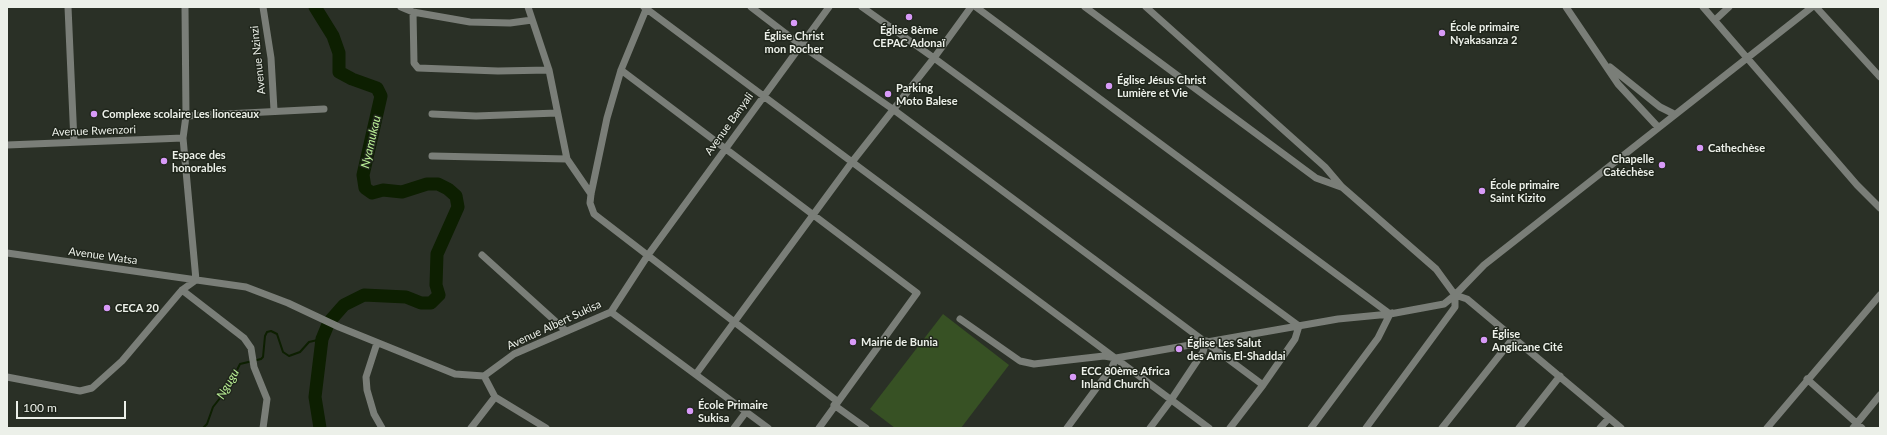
<!DOCTYPE html>
<html>
<head>
<meta charset="utf-8">
<style>
  body { margin:0 }
  #map { position:relative; width:1887px; height:435px; overflow:hidden; background:#2a3026; font-family:Lato,sans-serif }
  canvas { display:block }
  .frame { position:absolute; inset:0; border:8px solid #ecf0e9; pointer-events:none }
  .scale { position:absolute; left:16px; top:401px; width:110px; height:18px; box-sizing:border-box; border:2px solid #ecf0e9; border-top:0; padding-left:5px; font-size:12px; line-height:14px; white-space:nowrap; color:#ecf0e9; -webkit-text-stroke:3px #20261c; paint-order:stroke }
</style>
</head>
<body>
<div id="map">
<canvas width="1887" height="435"></canvas>
<div class="frame"></div>
<div class="scale">100 m</div>
</div>
<script>
const c = document.querySelector('canvas').getContext('2d');
c.lineJoin = 'round';
function fillPath(path, color) {
  c.fillStyle = color;
  c.fill(path, 'evenodd');
}
function shape(rows) {
  const path = new Path2D();
  for (const r of rows) {
    path.moveTo(r[0], r[1]);
    for (let i = 2; i < r.length; i += 2) path.lineTo(r[i], r[i + 1]);
  }
  return path;
}
function strokePath(path, color, width, dash) {
  c.strokeStyle = color;
  c.lineWidth = width;
  c.lineCap = dash ? 'butt' : 'round';
  c.setLineDash(dash || []);
  c.stroke(path);
}
function write(font, color, halo, rows, align = 'center') {
  c.font = font + ' Lato,sans-serif';
  c.lineWidth = 3;
  c.setLineDash([]);
  c.textBaseline = 'middle';
  c.strokeStyle = halo;
  c.fillStyle = color;
  for (const [text, x, y, turn = 0] of rows) {
    c.save();
    c.translate(x, y);
    c.rotate((+turn || 0) * Math.PI / 180);
    c.textAlign = isNaN(turn) ? turn : align;
    if (halo) c.strokeText(text, 0, 0);
    c.fillText(text, 0, 0);
    c.restore();
  }
}
const green = shape([
  [943,314,1009,365,961,428,895,428,870,409]
]);
const stream = shape([
  [203,428,207,424,213,407,228,388,240,364,261,359,263,357,265,336,267,332,271,331,277,334,283,352,289,356,300,352,309,342,322,339]
]);
const river = shape([
  [315,7,333,36,339,53,339,72,352,79,377,88,381,96,363,175,365,188,372,193,383,190,402,192,427,184,438,184,448,189,456,196,458,207,437,254,436,285,439,295,431,303,421,303,406,297,364,295,344,305,329,322,322,339,315,397,320,428]
]);
const minor = shape([
  [68,7,74,142],
  [185,7,186,116,183,138,196,280],
  [263,7,271,58,274,110],
  [401,7,413,12,470,22,510,23,532,20],
  [528,7,549,70,567,159,591,194],
  [644,7,1209,428],
  [647,7,621,70,607,118,591,194,590,203,594,214,837,401],
  [751,7,802,46,894,110,1263,385],
  [862,7,934,58,1299,326],
  [976,7,1390,314,1392,313],
  [1085,7,1316,178,1341,187],
  [1146,7,1325,167,1342,187,1436,269,1455,295,1467,299,1621,428],
  [1566,7,1618,84,1658,127],
  [1703,7,1857,185,1880,208],
  [1816,7,1880,77],
  [413,12,414,63,418,68,498,71,549,70],
  [1715,20,1729,7],
  [1610,67,1660,107,1674,114],
  [621,70,917,293,819,428],
  [432,114,476,116,557,113],
  [186,116,324,109],
  [7,145,183,138],
  [432,156,567,159],
  [7,253,246,287,288,303,339,327,455,374,484,376,514,354,611,312,648,255,829,7],
  [482,255,565,330],
  [182,290,244,338,251,348,254,367,267,399,263,428],
  [611,312,768,428],
  [960,319,1020,361,1034,364,1104,356,1116,358,1338,319,1390,314,1444,304,1455,295,1484,265,1812,7],
  [377,343,366,377,367,390,374,414,382,428],
  [696,374,852,162,934,58,971,7],
  [484,376,495,397,546,428],
  [7,377,80,391,92,388,122,361,182,290,196,280],
  [1807,379,1862,428],
  [834,405,866,428],
  [471,428,495,397],
  [734,428,746,412],
  [1067,428,1112,367,1116,358],
  [1150,428,1171,400,1203,352,1206,341],
  [1230,428,1263,385,1295,339,1299,326],
  [1311,428,1378,338,1390,314],
  [1366,428,1455,307,1455,295],
  [1442,428,1514,337],
  [1519,428,1560,376],
  [1600,428,1609,418],
  [1767,428,1880,295],
  [1853,428,1880,395]
]);
const markers = [
  [909,17,4,"#d89af8"],
  [794,23,4,"#d89af8"],
  [1442,33,4,"#d89af8"],
  [1109,86,4,"#d89af8"],
  [888,94,4,"#d89af8"],
  [94,114,4,"#d89af8"],
  [1700,148,4,"#d89af8"],
  [164,161,4,"#d89af8"],
  [1662,165,4,"#d89af8"],
  [1482,191,4,"#d89af8"],
  [107,308,4,"#d89af8"],
  [1484,340,4,"#d89af8"],
  [853,342,4,"#d89af8"],
  [1179,349,4,"#d89af8"],
  [1073,377,4,"#d89af8"],
  [690,411,4,"#d89af8"]
];
const poiNames = [
  ["École primaire",1450,27],
  ["Nyakasanza 2",1450,40],
  ["Église 8ème",909,30,"center"],
  ["CEPAC Adonaï",909,43,"center"],
  ["Église Christ",794,36,"center"],
  ["mon Rocher",794,49,"center"],
  ["Église Jésus Christ",1117,80],
  ["Lumière et Vie",1117,93],
  ["Parking",896,88],
  ["Moto Balese",896,101],
  ["Complexe scolaire Les lionceaux",102,114],
  ["Cathechèse",1708,148],
  ["Espace des",172,155],
  ["honorables",172,168],
  ["Chapelle",1654,159,"right"],
  ["Catéchèse",1654,172,"right"],
  ["École primaire",1490,185],
  ["Saint Kizito",1490,198],
  ["CECA 20",115,308],
  ["Église",1492,334],
  ["Anglicane Cité",1492,347],
  ["Mairie de Bunia",861,342],
  ["Église Les Salut",1187,343],
  ["des Amis El-Shaddai",1187,356],
  ["ECC 80ème Africa",1081,371],
  ["Inland Church",1081,384],
  ["École Primaire",698,405],
  ["Sukisa",698,418]
];
const streetNames = [
  ["Avenue Nzinzi",258,60,-96],
  ["Avenue Banyali",729,124,-54],
  ["Avenue Rwenzori",94,131,-2],
  ["Avenue Watsa",103,256,8],
  ["Avenue Albert Sukisa",554,325,-25]
];
const waterNames = [
  ["Nyamukau",371,142,-77],
  ["Ngugu",228,384,-60]
];
fillPath(green, '#375124');
strokePath(stream, '#0d1f01', 2);
strokePath(river, '#0d1f01', 13);
strokePath(minor, '#7a7e78', 7);
for (const [x, y, r, color] of markers) {
  const dot = new Path2D();
  dot.arc(x, y, r, 0, 2 * Math.PI);
  c.fillStyle = color;
  c.fill(dot);
  strokePath(dot, '#20261c', 1.5);
}
write('bold 11px', '#ecf0e9', '#20261c', poiNames, 'left');
write('11px', '#ecf0e9', '#20261c', streetNames);
write('italic 12px', '#baf096', '#20261c', waterNames);
</script>
</body>
</html>
